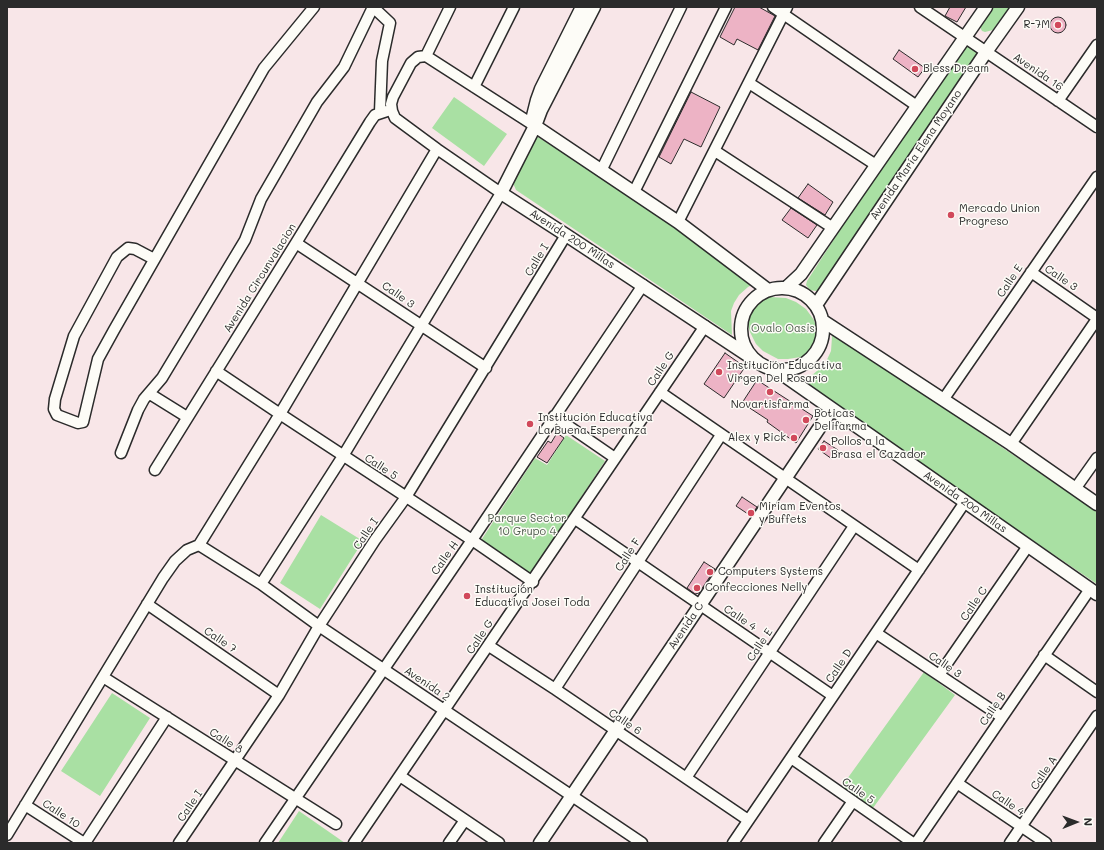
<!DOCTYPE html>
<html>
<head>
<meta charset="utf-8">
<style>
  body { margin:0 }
  #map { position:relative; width:1104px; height:850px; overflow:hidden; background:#f8e6e8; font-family:Mali,sans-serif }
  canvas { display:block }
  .frame { position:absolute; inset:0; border:8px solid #2b2b2b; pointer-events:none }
  .north { position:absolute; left:1056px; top:802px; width:40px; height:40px; -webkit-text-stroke:3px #fdfcf7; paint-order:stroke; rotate:89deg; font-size:11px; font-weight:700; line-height:16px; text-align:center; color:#2b2b2b }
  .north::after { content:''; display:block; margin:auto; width:14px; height:18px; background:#2b2b2b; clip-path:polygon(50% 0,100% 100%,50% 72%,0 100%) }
</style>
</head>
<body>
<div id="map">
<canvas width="1104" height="850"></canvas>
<div class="frame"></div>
<div class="north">N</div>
</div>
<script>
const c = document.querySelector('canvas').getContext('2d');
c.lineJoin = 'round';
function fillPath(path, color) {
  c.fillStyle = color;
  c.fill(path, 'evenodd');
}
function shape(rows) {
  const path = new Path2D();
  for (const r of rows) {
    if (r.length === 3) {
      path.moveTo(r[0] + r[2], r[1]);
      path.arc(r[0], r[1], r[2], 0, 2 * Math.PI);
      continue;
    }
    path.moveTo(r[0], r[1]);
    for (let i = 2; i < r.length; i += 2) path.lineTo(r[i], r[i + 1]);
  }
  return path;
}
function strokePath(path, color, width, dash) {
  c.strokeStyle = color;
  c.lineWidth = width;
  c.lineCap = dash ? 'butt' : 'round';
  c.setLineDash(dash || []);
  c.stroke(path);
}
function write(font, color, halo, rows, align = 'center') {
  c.font = font + ' Mali,sans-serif';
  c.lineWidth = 3;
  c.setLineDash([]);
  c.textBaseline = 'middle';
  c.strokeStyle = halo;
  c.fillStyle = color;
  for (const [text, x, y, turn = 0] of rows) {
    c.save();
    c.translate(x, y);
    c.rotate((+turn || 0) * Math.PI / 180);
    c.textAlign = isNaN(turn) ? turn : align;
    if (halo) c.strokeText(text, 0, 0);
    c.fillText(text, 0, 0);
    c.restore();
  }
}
const green = shape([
  [990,7,1010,7,993,30,985,32,982,31,979,25],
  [967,43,977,51,977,55,820,290,816,291,810,290,806,285,807,281,860,199],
  [454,97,507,134,484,166,432,128],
  [538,137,590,170,757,282,748,287,739,295,734,303,731,311,732,335,516,190,513,183,530,142,535,138],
  [770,297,786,298,796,302,806,309,814,320,819,336,817,344,807,356,788,359,778,359,763,351,756,344,750,332,748,325,748,318,750,311,759,301],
  [831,331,1097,512,1097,584,798,381,810,377,825,364,831,351,832,337],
  [566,435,605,461,530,575,480,542,535,458,547,465],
  [321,515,363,541,320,609,280,583],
  [924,672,955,695,873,808,842,786],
  [112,693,150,718,100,796,61,771],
  [299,811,345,843,278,843]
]);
const building = shape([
  [735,7,759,7,775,16,758,50,737,39,734,45,720,37,735,7],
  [950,7,966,7,957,22,945,16,950,7],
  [1058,25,8],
  [899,50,925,68,918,77,893,59,899,50],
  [691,92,720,107,701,147,684,139,671,164,659,157,691,92],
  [808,184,833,202,825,215,798,198,808,184],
  [791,208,817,225,808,238,782,220,791,208],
  [725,353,745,367,724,398,704,384,725,353],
  [757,380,813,416,796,443,767,422,768,420,742,403,757,380],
  [557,433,564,438,547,463,537,457,548,441,551,443,557,433],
  [824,441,838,450,832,459,818,449,824,441],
  [742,497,757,507,751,516,736,506,742,497],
  [704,562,715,569,699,593,695,594,687,588,704,562]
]);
const minor = shape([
  [773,7,917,106],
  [920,7,1097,127],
  [426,56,535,126],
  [426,56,450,7],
  [749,83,876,165],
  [474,87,514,7],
  [1058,101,1097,45],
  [715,151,833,228],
  [601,171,681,7],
  [634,192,726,7],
  [678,222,787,7],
  [296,243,486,368],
  [154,259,135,249,128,248,117,257,74,336,55,399,54,409,57,415,78,423,83,422,98,359,114,330,264,68,314,7],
  [1031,272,1097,318],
  [216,371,280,414,472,540,533,582],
  [660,392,919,570],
  [150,394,187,417],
  [943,400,1097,177],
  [554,416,615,458],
  [1011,444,1097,319],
  [121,453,138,410,144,399,162,378,245,240,261,199,317,102,344,67,373,7,390,23,382,61,380,112],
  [155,470,296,243,370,122,375,115,387,111],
  [1075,489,1097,458],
  [575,519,833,696],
  [199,545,261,584,319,626,642,843],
  [261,584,343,456,501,193,437,149,395,118,392,111,391,104,393,97,411,63,418,57,426,56],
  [147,604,279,695],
  [876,633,1002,717],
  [489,646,555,689,748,820],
  [1044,655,1097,692],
  [939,675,1028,546],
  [103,677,336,824],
  [555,689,721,435],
  [791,758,913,843],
  [400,776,499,843],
  [686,778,854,526],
  [957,783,1046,843],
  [25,805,84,843],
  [7,835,163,578,175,561,187,550,199,545,280,414,437,149],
  [85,843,167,717],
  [179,843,279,695,319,626,375,540,406,497,566,235],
  [265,843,472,540,643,285],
  [354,843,705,326],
  [449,843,465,820],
  [733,843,965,502],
  [824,843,853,801],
  [916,843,1090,589],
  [1010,843,1097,716]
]);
const tertiary = shape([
  [594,7,541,110,535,126,501,193,566,235,758,362],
  [533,116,537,100,541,89,582,7],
  [535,126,678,222,768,290],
  [786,288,801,274,986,7],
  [782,329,41],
  [816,305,986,52,1018,7],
  [823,321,1011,444,1097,504],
  [775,369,1097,594],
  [540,843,832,409]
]);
const markers = [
  [1058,25,4,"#d1495b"],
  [915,69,4,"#d1495b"],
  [951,215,4,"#d1495b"],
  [719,372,4,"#d1495b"],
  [770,392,4,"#d1495b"],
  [806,420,4,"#d1495b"],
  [530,424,4,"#d1495b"],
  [794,438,4,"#d1495b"],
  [823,448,4,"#d1495b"],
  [751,513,4,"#d1495b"],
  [710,572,4,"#d1495b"],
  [697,588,4,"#d1495b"],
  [467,596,4,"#d1495b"]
];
const poiNames = [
  ["R-7M",1050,25,"right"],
  ["Bless Dream",923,69],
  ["Mercado Union",959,209],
  ["Progreso",959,222],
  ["Institución Educativa",727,366],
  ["Virgen Del Rosario",727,379],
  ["Novartisfarma",770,405,"center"],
  ["Boticas",814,414],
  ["Delifarma",814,427],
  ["Institución Educativa",538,418],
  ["La Buena Esperanza",538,431],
  ["Alex y Rick",786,438,"right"],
  ["Pollos a la",831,442],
  ["Brasa el Cazador",831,455],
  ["Miriam Eventos",759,507],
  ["y Buffets",759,520],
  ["Computers Systems",718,572],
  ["Confecciones Nelly",705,588],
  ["Institución",475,590],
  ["Educativa Josei Toda",475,603]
];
const streetNames = [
  ["Avenida 16",1038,72,34],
  ["Avenida María Elena Moyano",916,155,-56],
  ["Avenida 200 Millas",572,239,33],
  ["Calle I",537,260,-59],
  ["Avenida Circunvalacion",260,278,-58],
  ["Calle 3",1061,278,34],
  ["Calle E",1010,281,-56],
  ["Calle 3",398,295,35],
  ["Calle G",661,369,-56],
  ["Calle 5",381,467,33],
  ["Avenida 200 Millas",965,502,35],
  ["Calle I",366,534,-56],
  ["Calle F",628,555,-57],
  ["Calle H",445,558,-55],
  ["Calle C",974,604,-56],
  ["Calle 4",740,618,34],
  ["Avenida C",686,626,-56],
  ["Calle G",480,637,-56],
  ["Calle 7",220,640,34],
  ["Calle E",760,645,-56],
  ["Calle 3",945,665,34],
  ["Calle D",839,666,-56],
  ["Avenida 2",427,684,34],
  ["Calle B",993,709,-56],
  ["Calle 6",625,722,34],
  ["Calle 8",226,741,32],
  ["Calle A",1044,773,-56],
  ["Calle 5",858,791,35],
  ["Calle 4",1008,803,34],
  ["Calle I",190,806,-56],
  ["Calle 10",61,814,33]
];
const parkNames = [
  ["Ovalo Oasis",783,329],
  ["Parque Sector",527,519],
  ["10 Grupo 4",527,532]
];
fillPath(green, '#a9e0a3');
fillPath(building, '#edb3c5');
strokePath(building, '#2b2b2b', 1);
strokePath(minor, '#2b2b2b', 13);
strokePath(tertiary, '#2b2b2b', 15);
strokePath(minor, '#fdfcf7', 10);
strokePath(tertiary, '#fdfcf7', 12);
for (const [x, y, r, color] of markers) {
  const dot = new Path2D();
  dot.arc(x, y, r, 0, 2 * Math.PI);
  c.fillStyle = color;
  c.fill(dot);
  strokePath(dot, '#fdfcf7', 1.5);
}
write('11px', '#2b2b2b', '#fdfcf7', poiNames, 'left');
write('11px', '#2b2b2b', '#fdfcf7', streetNames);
write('11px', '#4a5849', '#fdfcf7', parkNames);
</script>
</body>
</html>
